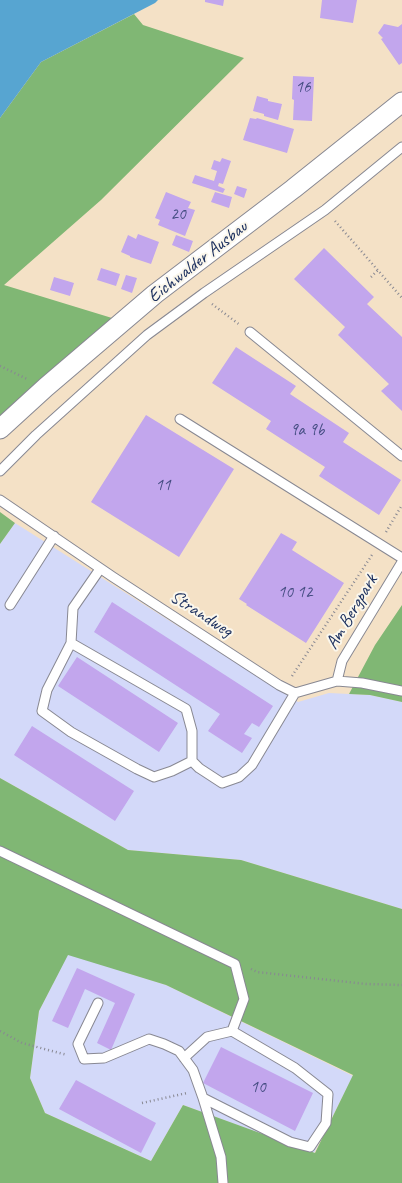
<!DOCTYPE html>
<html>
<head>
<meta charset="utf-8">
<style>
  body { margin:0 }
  canvas { display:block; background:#f4e1c6 }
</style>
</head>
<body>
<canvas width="402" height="1183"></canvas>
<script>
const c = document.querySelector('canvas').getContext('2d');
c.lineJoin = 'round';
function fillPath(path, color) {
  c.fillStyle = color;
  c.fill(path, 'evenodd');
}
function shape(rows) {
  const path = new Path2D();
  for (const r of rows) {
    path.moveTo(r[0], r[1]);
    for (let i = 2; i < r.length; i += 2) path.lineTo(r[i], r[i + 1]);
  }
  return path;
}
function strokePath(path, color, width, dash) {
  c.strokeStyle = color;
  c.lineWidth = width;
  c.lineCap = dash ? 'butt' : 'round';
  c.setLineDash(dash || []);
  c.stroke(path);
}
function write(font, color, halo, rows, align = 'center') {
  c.font = font + ' Caveat,sans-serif';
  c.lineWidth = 4;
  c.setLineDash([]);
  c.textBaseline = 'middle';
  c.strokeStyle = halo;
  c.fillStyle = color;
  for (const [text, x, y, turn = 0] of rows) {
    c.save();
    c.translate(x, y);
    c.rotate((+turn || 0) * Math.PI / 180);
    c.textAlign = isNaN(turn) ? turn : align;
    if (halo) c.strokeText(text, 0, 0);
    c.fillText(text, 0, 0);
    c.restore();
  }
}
const built = shape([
  [15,523,298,702,329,693,370,695,402,702,402,909,241,860,128,850,0,778,0,544],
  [68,954,166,985,353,1076,314,1153,183,1105,151,1161,45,1113,30,1078,39,1011]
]);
const forest = shape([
  [134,14,143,25,244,58,101,200,4,285,112,318,0,419,0,118,41,62],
  [0,512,15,523,0,544],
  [402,605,402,702,370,695,349,694,375,645],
  [0,778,128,850,241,860,402,909,402,1183,0,1183],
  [68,955,166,985,353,1075,315,1153,183,1105,151,1161,45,1113,30,1078,39,1011]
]);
const water = shape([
  [0,0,158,0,155,3,41,62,0,118]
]);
const building = shape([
  [205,0,224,0,223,6,205,2],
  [322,0,357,0,353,23,320,18],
  [384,24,398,27,402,24,402,63,399,65,381,39,383,38,378,33],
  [293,76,314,77,312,121,293,120,294,100,292,99],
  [257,96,268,99,268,101,282,104,278,120,264,116,264,114,253,111],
  [250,118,256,119,257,118,294,129,287,153,243,140],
  [222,158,231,161,223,184,219,183,218,186,225,189,223,193,192,183,195,175,214,181,217,171,211,169,214,160,220,162],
  [237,186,247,189,244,198,234,194],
  [166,192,191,202,188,208,195,210,185,236,158,225,160,220,155,218],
  [215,192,232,197,229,208,211,202],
  [138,234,159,242,151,264,130,257,130,256,121,252,128,235,136,239],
  [176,235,193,241,189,252,172,245],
  [324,248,374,297,367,304,402,337,402,411,381,391,389,384,338,335,345,327,294,279],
  [101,268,120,274,116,286,97,280],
  [126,275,137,278,132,293,121,289],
  [54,277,74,283,70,296,50,290],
  [236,347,296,386,290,394,349,433,343,442,401,480,379,515,319,476,325,467,266,429,271,421,212,383],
  [146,415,234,469,179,557,91,502],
  [281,533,297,542,292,550,344,583,306,643,246,605,247,604,239,599],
  [112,602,273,706,259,727,252,723,244,734,252,738,242,753,208,731,220,714,94,632],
  [77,657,178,723,159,752,58,686],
  [32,726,134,791,115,821,14,755],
  [77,968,135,994,111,1050,97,1043,115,1003,85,989,68,1028,52,1021],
  [221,1047,313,1093,295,1131,203,1083],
  [76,1080,156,1123,141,1153,59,1109]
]);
const path = shape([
  [335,221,402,298],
  [371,277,378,270],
  [212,304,240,325],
  [0,366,27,379],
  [386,532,402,505],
  [292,676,372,555],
  [251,969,257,972,366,984,402,985],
  [0,1031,22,1043,67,1055],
  [142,1103,187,1093]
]);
const service = shape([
  [250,332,402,456],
  [180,419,402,558],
  [0,471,36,435,147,335,204,293,325,210,402,147],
  [0,500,113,577,279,685,295,693,337,681,362,683,402,691],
  [100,569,73,608,71,643,186,709,192,731,192,761,199,768,222,783,239,777,252,765,295,693],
  [10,605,54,536],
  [71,643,47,690,42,711,71,732,137,769,154,777,172,771,192,761],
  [337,681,342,661,402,562],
  [0,851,235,964,244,999,232,1031],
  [98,1003,78,1044,84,1059,104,1058,149,1039,164,1044,179,1051,193,1070,203,1098,221,1157,223,1183],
  [184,1058,207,1037,232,1031,295,1068,328,1094,326,1123,310,1147,290,1142,203,1098]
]);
const minor = shape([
  [0,429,46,387,155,294,293,189,402,102]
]);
const numberNames = [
  ["16",303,88],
  ["20",178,215],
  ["9a 9b",307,431],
  ["11",163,486],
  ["10 12",295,593],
  ["10",258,1088]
];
const streetNames = [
  ["Eichwalder Ausbau",198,262,-38],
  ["Am Bergpark",352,612,-59],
  ["Strandweg",201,614,33]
];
fillPath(built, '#d3d9f9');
fillPath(forest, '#80b774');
fillPath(water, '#57a5d1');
fillPath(building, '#c2a6ed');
strokePath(service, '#888892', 11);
strokePath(minor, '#888892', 21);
strokePath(path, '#888892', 2.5, [1, 3]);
strokePath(service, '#fff', 9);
strokePath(minor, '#fff', 19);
write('17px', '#454d82', null, numberNames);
write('19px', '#1b2f5e', '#fbf7ec', streetNames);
</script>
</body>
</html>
